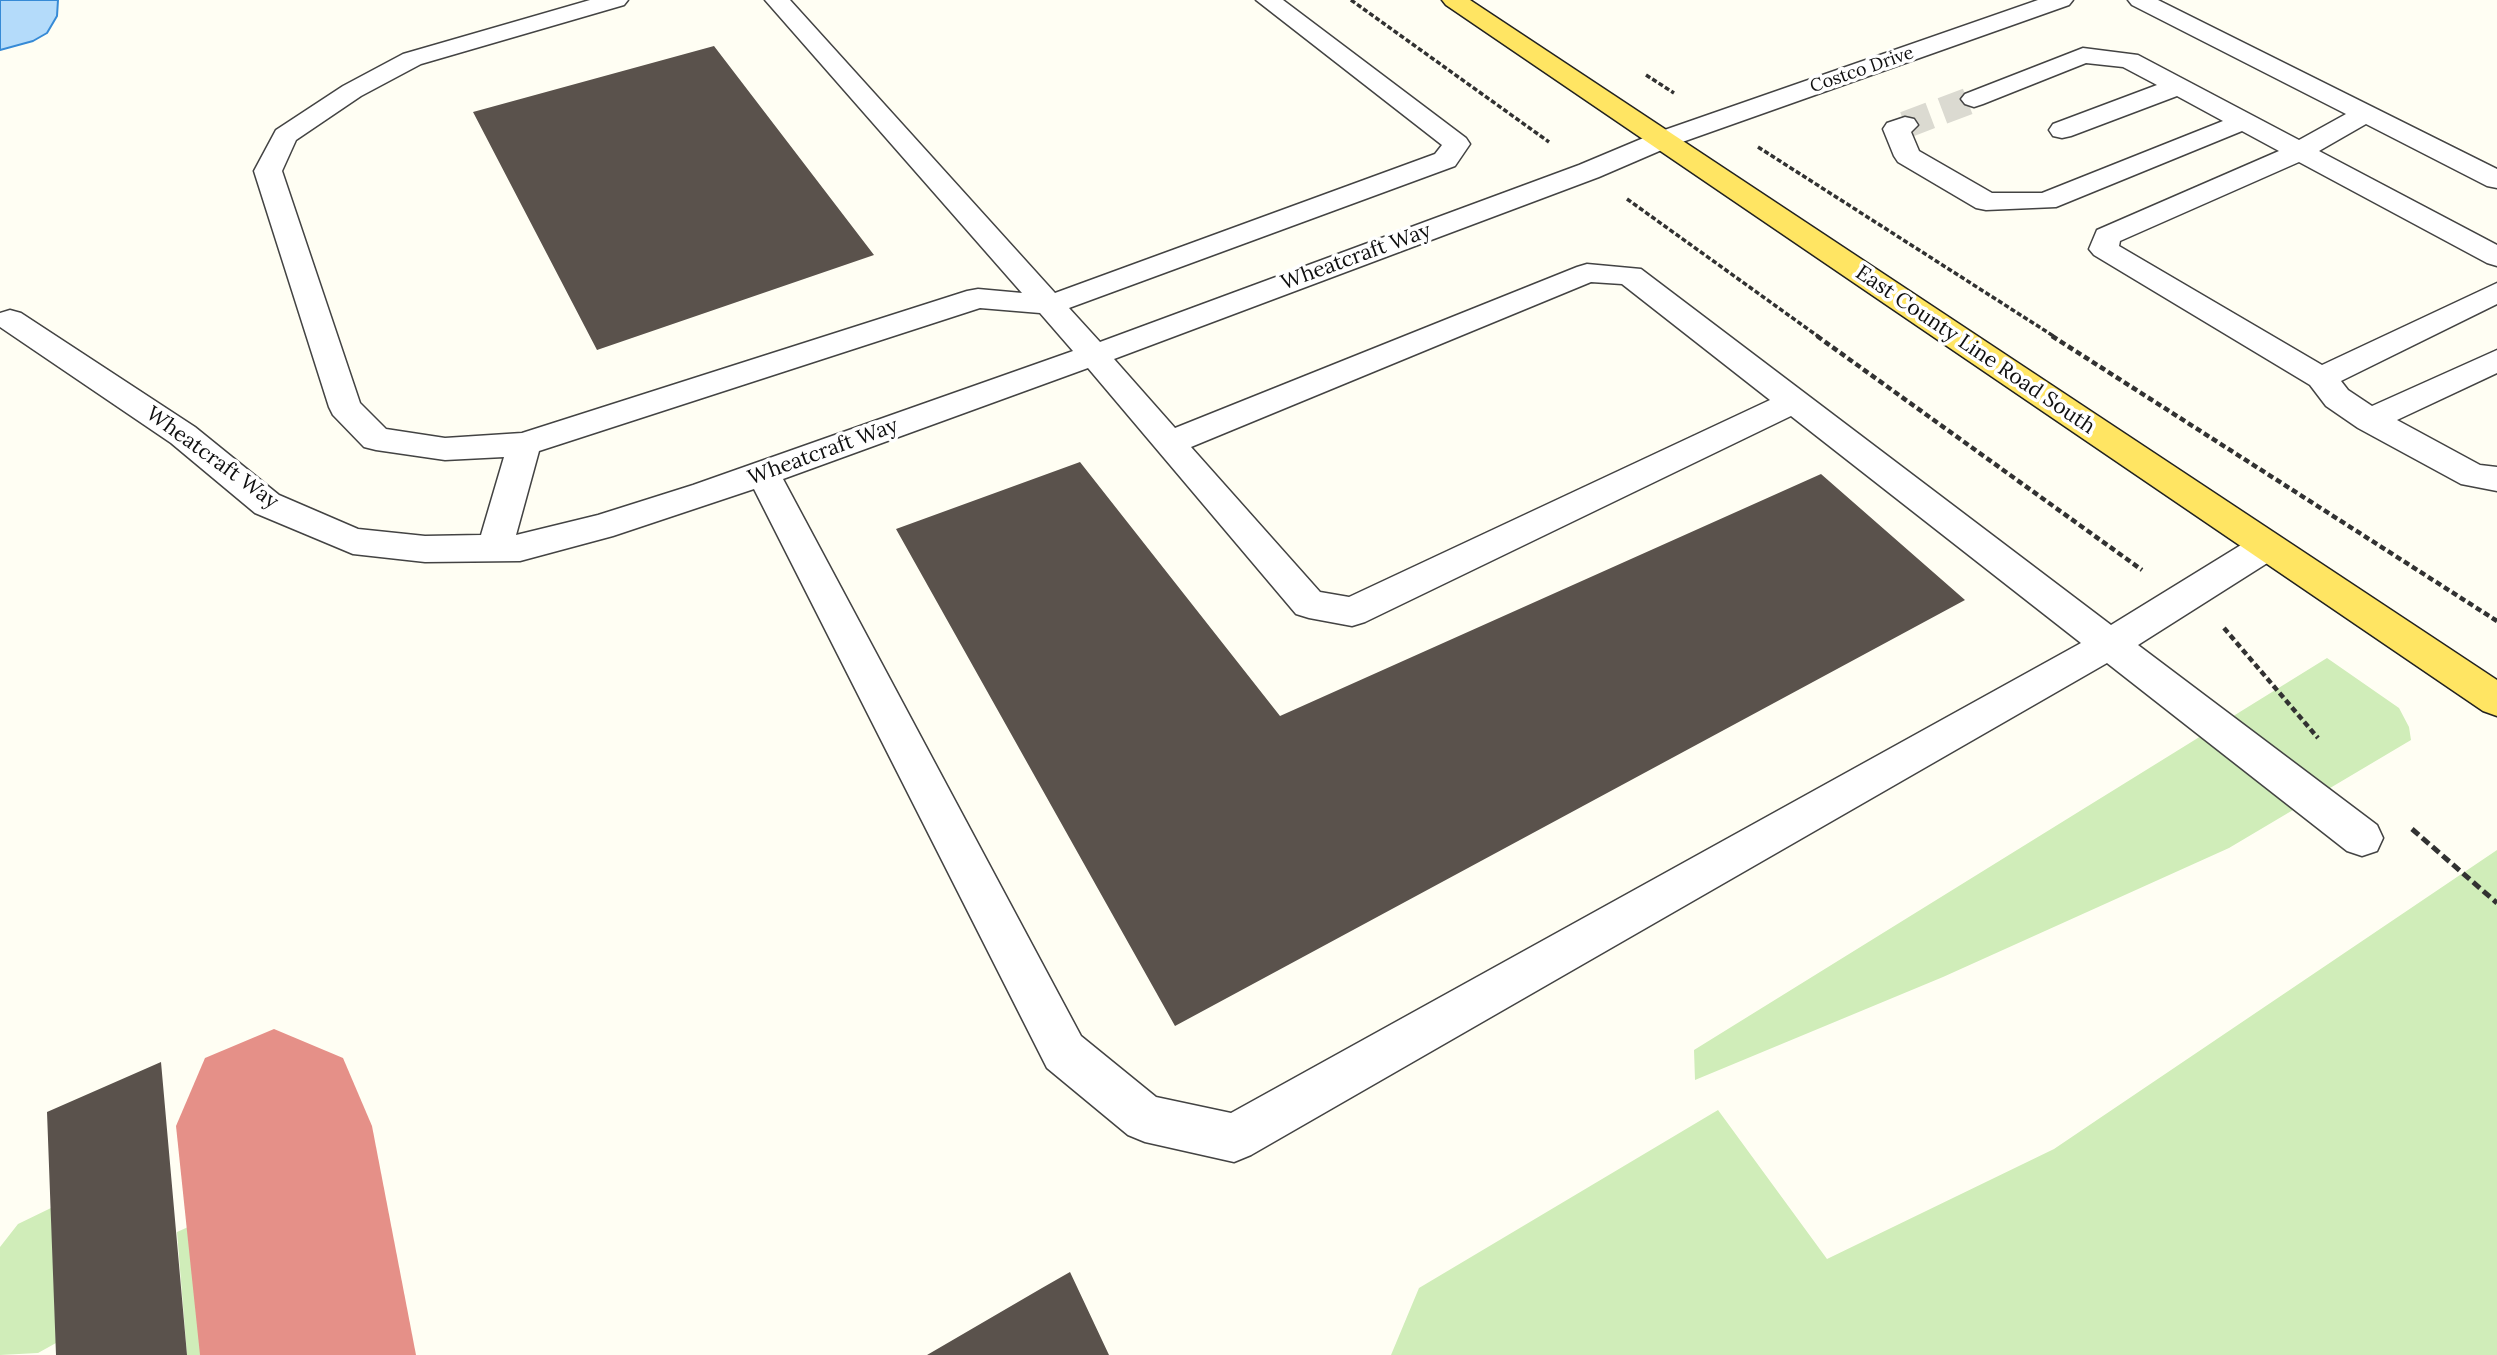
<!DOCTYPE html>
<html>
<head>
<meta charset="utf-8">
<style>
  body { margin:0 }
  canvas { display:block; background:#fffef3 }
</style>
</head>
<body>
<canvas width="2497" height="1355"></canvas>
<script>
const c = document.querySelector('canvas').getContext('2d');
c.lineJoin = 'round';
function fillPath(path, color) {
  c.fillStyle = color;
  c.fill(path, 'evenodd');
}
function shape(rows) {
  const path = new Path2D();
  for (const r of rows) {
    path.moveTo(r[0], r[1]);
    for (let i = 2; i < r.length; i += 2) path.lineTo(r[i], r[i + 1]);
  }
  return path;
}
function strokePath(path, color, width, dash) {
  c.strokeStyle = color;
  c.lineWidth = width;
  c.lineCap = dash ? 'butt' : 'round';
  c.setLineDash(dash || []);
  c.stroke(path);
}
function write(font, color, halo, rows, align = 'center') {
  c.font = font + ' Lora,serif';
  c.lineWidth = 7;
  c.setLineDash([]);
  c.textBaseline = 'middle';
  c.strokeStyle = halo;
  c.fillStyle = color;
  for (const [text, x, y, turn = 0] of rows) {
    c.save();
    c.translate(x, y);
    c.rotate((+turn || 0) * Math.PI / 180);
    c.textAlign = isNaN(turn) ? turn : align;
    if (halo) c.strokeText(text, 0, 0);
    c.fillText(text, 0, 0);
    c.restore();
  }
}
const green = shape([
  [2327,658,2399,708,2409,727,2411,740,2229,848,1943,977,1695,1080,1694,1050],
  [2497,850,2497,1355,1391,1355,1419,1288,1718,1110,1827,1259,2054,1149],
  [51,1208,56,1343,38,1353,0,1355,0,1247,18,1224],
  [231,1212,243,1215,248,1231,258,1312,258,1332,234,1355,187,1355,177,1232,206,1219]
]);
const water = shape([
  [0,0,58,0,57,16,47,33,33,41,0,50,0,0]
]);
const taxiway = shape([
  [274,1029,343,1058,372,1126,416,1355,200,1355,176,1126,205,1058,274,1029]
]);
const building = shape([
  [714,46,874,255,597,350,473,112],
  [1080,462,1280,716,1821,474,1965,600,1175,1026,896,529],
  [161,1062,187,1355,56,1355,47,1112],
  [1070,1272,1109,1355,927,1355,1042,1288]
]);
const minorTunnel = shape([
  [1905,125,1974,99]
]);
const pathFar2 = shape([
  [1351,0,1549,142],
  [1646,75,1674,93],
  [1758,147,2055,337],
  [1627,199,1819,337]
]);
const pathFar1 = shape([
  [1817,336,2142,570],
  [2052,336,2497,621],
  [2224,628,2318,738]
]);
const path = shape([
  [2412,829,2497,903]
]);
const minor = shape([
  [590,0,628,0,624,5,421,64,361,96,296,140,282,171,360,403,386,429,445,438,522,433,967,291,978,289,1022,293,765,0,790,0,1055,293,1435,154,1442,145,1256,0,1283,0,1466,138,1470,144,1455,166,1069,308,1100,342,1579,165,1653,134,2038,0,2073,0,2069,5,1671,146,1599,177,1114,359,1175,428,1577,267,1587,264,1641,269,2111,625,2254,537,2267,533,2280,537,2285,546,2280,555,2138,645,2377,825,2383,838,2377,851,2362,856,2347,851,2107,663,1251,1155,1234,1162,1145,1142,1128,1135,1047,1068,754,489,613,536,520,561,425,562,353,554,255,513,171,443,0,327,0,313,10,310,21,313,195,427,279,495,358,529,425,536,481,535,504,457,445,460,376,450,364,447,333,415,329,407,254,171,276,130,343,86,403,54,590,0],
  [1591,282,1622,284,1770,400,1349,597,1320,592,1191,447,1591,282],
  [980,308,1040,313,1073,351,693,485,598,515,516,535,539,451,980,308],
  [1088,368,1296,614,1309,618,1352,626,1365,622,1791,416,2081,643,1231,1113,1156,1097,1081,1036,783,479,1088,368],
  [2128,0,2158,0,2497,169,2497,188,2487,186,2366,124,2319,151,2497,245,2497,266,2487,263,2299,162,2120,241,2119,246,2322,365,2497,283,2497,304,2341,381,2348,390,2372,406,2497,350,2497,373,2397,420,2480,465,2497,467,2497,491,2461,484,2358,428,2326,406,2310,385,2094,255,2089,249,2097,230,2279,151,2242,131,2056,207,1986,210,1976,208,1898,162,1894,156,1883,129,1887,123,1905,117,1914,119,1918,125,1911,132,1919,151,1992,193,2042,193,2223,121,2177,96,2071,136,2062,138,2053,136,2049,130,2053,124,2157,85,2123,67,2086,63,1983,104,1974,107,1965,104,1961,99,1965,94,2083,48,2138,55,2299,140,2346,114,2132,5,2128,0]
]);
const major = shape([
  [1442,0,1470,0,2497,680,2497,716,2483,711,1446,5,1442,0]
]);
const farStreetnames = [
  ["Costco Drive",1862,70,-19]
];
const streetNames = [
  ["Wheatcraft Way",1356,257,-20],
  ["East County Line Road South",1975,350,34],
  ["Wheatcraft Way",823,452,-20],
  ["Wheatcraft Way",212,458,36]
];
fillPath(green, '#d0edb9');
fillPath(water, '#b4dbfa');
strokePath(water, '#368ad6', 2);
fillPath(taxiway, '#e59088');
fillPath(building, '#5a524c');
strokePath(minorTunnel, '#dbdad1', 27, [27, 13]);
strokePath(minor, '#434343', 3);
strokePath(major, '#212121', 3);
strokePath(pathFar2, '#323232', 3.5, [5, 2.5]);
strokePath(pathFar1, '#323232', 4.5, [6, 3.5]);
strokePath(path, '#323232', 5, [9, 4.5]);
fillPath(minor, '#fff');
fillPath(major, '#ffe563');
write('18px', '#101010', '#fff', farStreetnames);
write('21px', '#101010', '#fff', streetNames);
</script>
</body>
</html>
